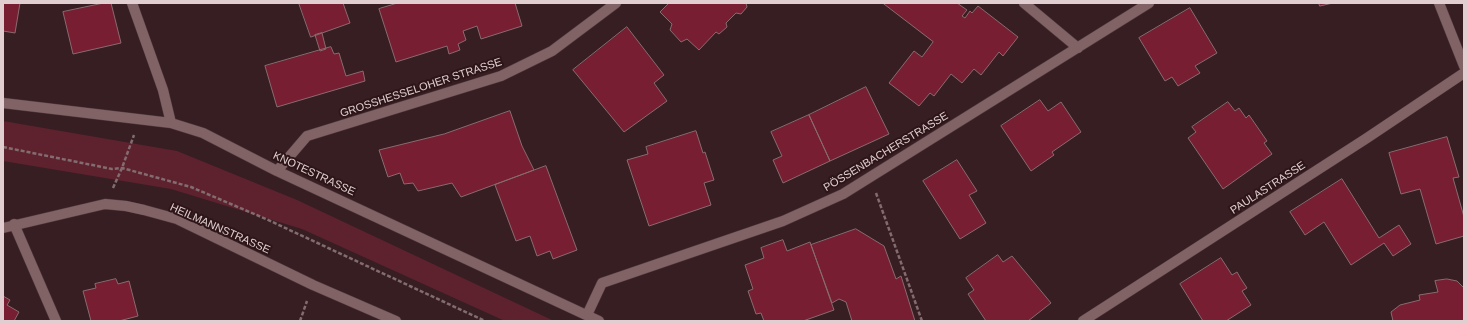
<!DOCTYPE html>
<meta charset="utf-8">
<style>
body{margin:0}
#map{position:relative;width:1467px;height:324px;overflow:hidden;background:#371e22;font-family:Arial,sans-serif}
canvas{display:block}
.frame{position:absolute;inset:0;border:4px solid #e0ced0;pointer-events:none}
</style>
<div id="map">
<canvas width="1467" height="324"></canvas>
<div class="frame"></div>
</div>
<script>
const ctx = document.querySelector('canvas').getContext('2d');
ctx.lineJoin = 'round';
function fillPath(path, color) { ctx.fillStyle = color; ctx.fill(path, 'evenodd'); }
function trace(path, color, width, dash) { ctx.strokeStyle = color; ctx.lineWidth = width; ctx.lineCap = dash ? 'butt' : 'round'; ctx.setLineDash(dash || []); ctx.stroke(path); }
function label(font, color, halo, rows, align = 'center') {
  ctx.font = font + ' Arial,sans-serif'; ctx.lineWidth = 4; ctx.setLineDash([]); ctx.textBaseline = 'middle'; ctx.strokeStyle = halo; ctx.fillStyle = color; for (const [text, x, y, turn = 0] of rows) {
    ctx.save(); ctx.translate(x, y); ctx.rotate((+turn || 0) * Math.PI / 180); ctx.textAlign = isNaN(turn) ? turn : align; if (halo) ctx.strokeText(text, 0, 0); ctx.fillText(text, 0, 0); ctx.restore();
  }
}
fillPath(new Path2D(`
 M3 121 177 151 297 200 554 321H505L302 229 171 189 3 161Z`), '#5e222e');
const building = new Path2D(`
 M3 3H20L15 33 3 31Z
 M104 3H111L121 43 73 54 63 12Z
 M299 3H343L350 23 311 37Z
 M398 3H515L522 26 481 39 477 26 463 31 466 40 458 44 460 50 449 54 447 46 396 62 379 9Z
 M668 3H746L747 7 741 14 736 13 726 23 727 27 719 34 716 32 699 50 687 39 681 42 670 30 672 24 660 12 668 4Z
 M883 3H957L967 10 962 16 965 18 970 11 972 13 978 6 1018 37 1003 56 999 52 981 75 974 69 962 83 951 74 934 96 930 93 919 106 889 83 914 51 922 57 933 42Z
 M1319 3H1333L1320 6Z
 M1190 8 1217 53 1195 66 1200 73 1178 86 1172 77 1165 81 1139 38Z
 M627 27 664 75 654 83 667 101 624 132 573 70Z
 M322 33 326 49 320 51 315 35Z
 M331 47 334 54 339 53 346 76 363 71 365 81 277 107 265 66Z
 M866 87 889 134 830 161 809 115Z
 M1040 100 1048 111 1061 102 1081 132 1052 152 1054 155 1031 171 1001 126Z
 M1228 102 1235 111 1239 108 1246 118 1249 115 1267 141 1264 143 1272 154 1223 189 1188 138 1196 132 1192 127Z
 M510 111 522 146 534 170 461 197 452 183 418 191 413 183 404 184 400 173 388 177 379 150 444 134Z
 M809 115 830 161 783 183 773 160 782 156 771 132Z
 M696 131 703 153 705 152 714 180 704 183 711 205 649 226 627 160 648 154 646 147Z
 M1447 137 1459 177 1453 178 1464 217V236L1436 244 1420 189 1401 194 1389 153Z
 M957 160 977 191 969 195 986 223 960 239 923 181Z
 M546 166 577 250 553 259 550 251 537 256 530 236 516 241 495 185Z
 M1342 179 1379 238 1399 225 1411 244 1393 256 1384 243 1351 265 1324 222 1305 235 1290 212Z
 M856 229 884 246 896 279 901 276 915 321H852L846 302 839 299 832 303 811 245Z
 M783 240 787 251 810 242 834 310 803 321H764L761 313 756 314 748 291 753 289 745 265 764 258 761 248Z
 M998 255 1003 262 1012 256 1051 303 1028 321H986L968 294 974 290 966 278Z
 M1221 258 1232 275 1237 272 1241 279 1247 288 1242 291 1251 305 1226 321H1203L1180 284Z
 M116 279 118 284 129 281 138 316 119 321H91L83 291 96 288 95 284Z
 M1447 279 1457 281 1464 288V321H1393L1391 312 1400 305 1420 300 1419 295 1438 292 1435 281Z
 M3 296 10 300 7 305 19 312 14 321H3Z`);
fillPath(building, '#771e33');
trace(building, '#896b6e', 1);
const minor = new Path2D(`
 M132 3 163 90 171 123
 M1024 3 1078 48
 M1439 3 1464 66
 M3 103 171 123 203 133 277 171 599 321
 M277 171 307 136 501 76 552 51 616 3
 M14 224 56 321
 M3 228 105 204 126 206 144 210 177 219 313 285 396 321
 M587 315 602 283 783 221 843 194 1149 3
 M1083 321 1367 138 1464 73`);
trace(minor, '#503b3e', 11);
trace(new Path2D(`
 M3 147 112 169 122 168 191 187 266 219 485 321
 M113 188 122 168 134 135
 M876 193 922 321
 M300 321 307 301`), '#826c6f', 2.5, [4, 2]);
trace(minor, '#816366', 10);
label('11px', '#e0ced0', '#2d1518', [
 ["GROSSHESSELOHER STRASSE",421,88,-18],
 ["PÖSSENBACHERSTRASSE",886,152,-31],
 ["KNOTESTRASSE",314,174,25],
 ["PAULASTRASSE",1268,188,-33],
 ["HEILMANNSTRASSE",220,229,24]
]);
</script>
